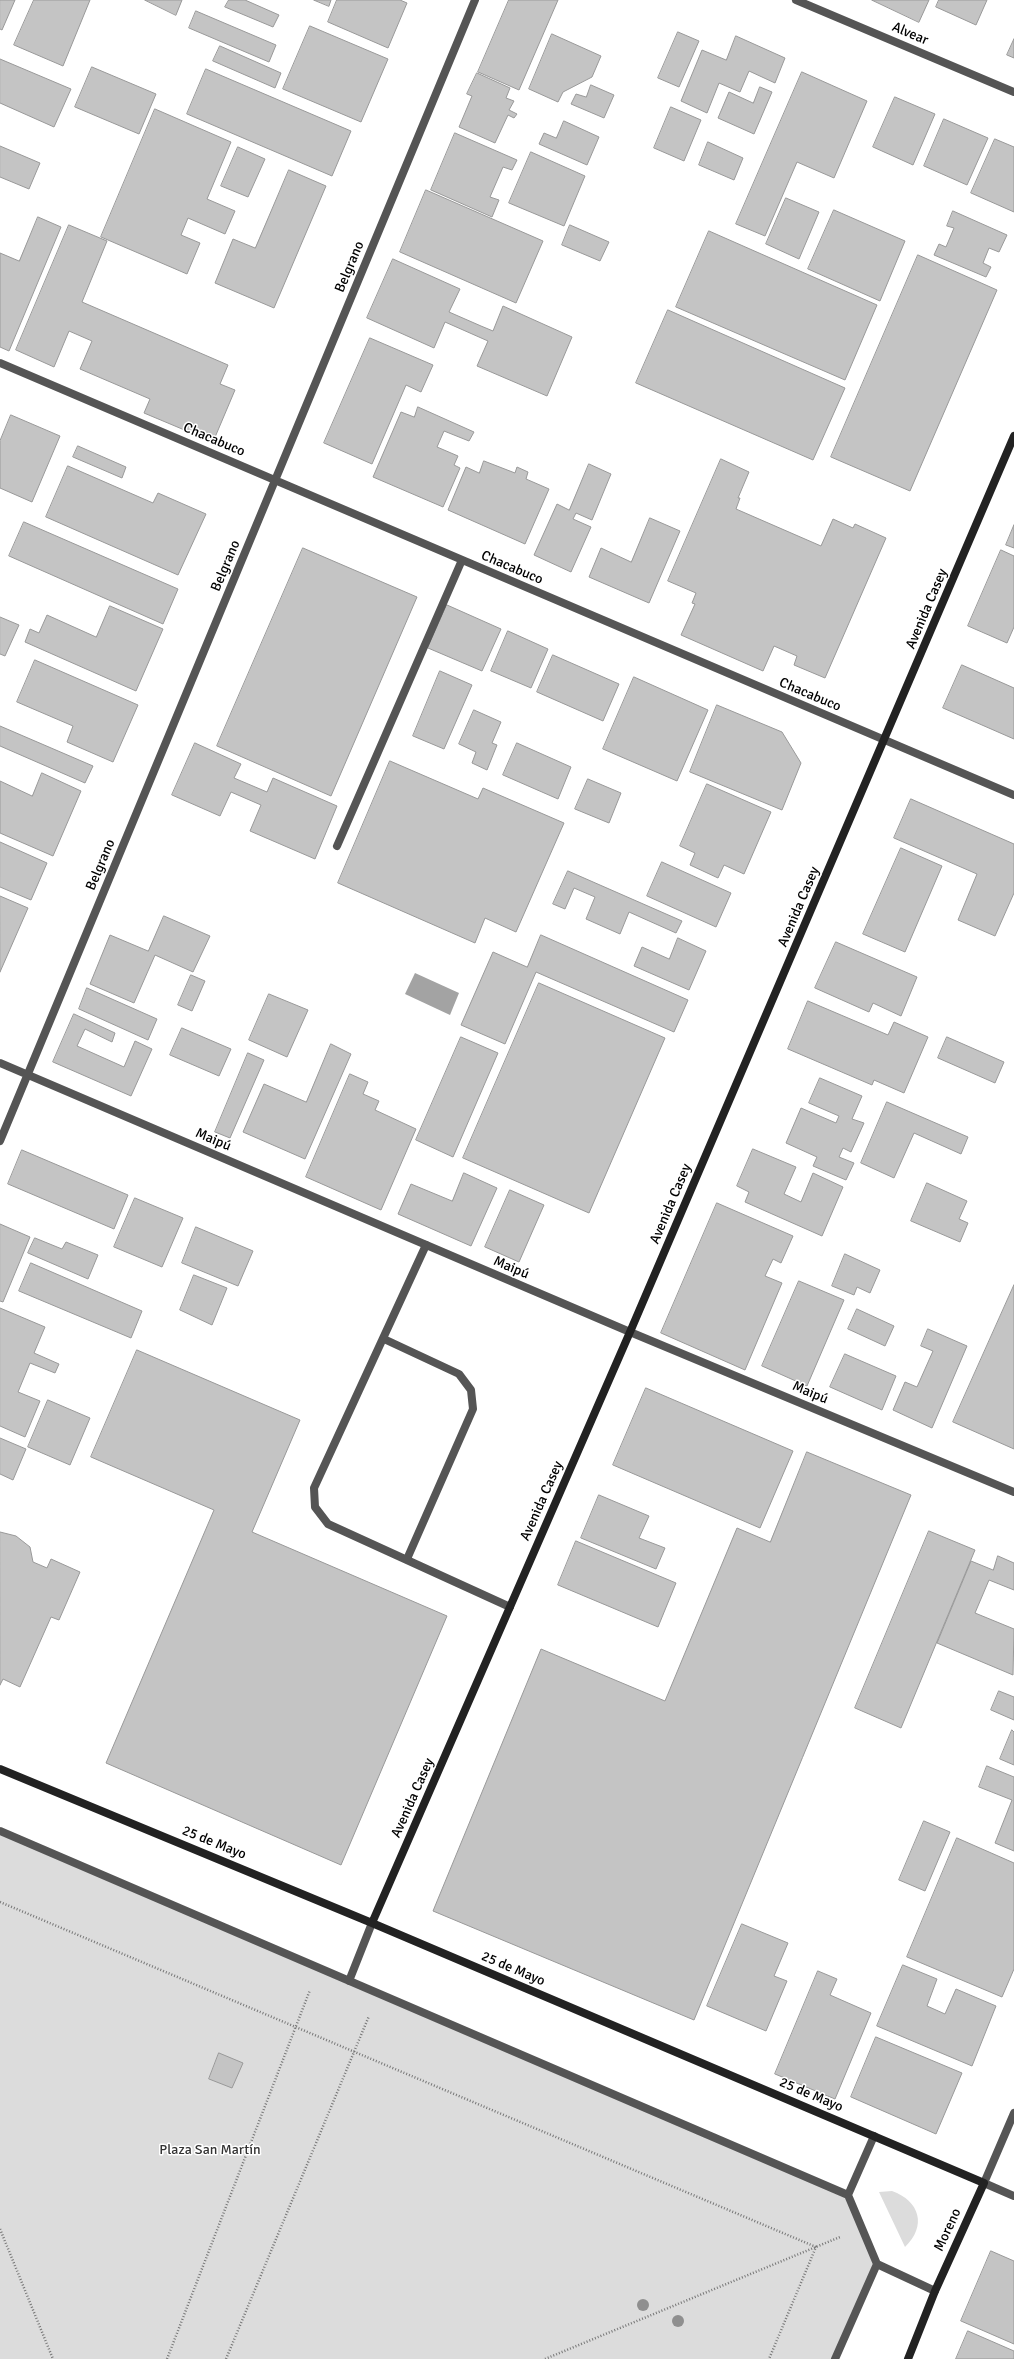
<!DOCTYPE html>
<meta charset="utf-8">
<style>
body{margin:0}
canvas{display:block;background:#fff}
</style>
<canvas width="1014" height="2359"></canvas>
<script>
const ctx = document.querySelector('canvas').getContext('2d');
ctx.lineJoin = 'round';
function fillPath(path, color) { ctx.fillStyle = color; ctx.fill(path, 'evenodd'); }
function trace(path, color, width, dash) { ctx.strokeStyle = color; ctx.lineWidth = width; ctx.lineCap = dash ? 'butt' : 'round'; ctx.setLineDash(dash || []); ctx.stroke(path); }
function label(font, color, halo, rows, align = 'center') {
  ctx.font = font + ' Signika,sans-serif'; ctx.lineWidth = 3; ctx.setLineDash([]); ctx.textBaseline = 'middle'; ctx.strokeStyle = halo; ctx.fillStyle = color; for (const [text, x, y, turn = 0] of rows) {
    ctx.save(); ctx.translate(x, y); ctx.rotate((+turn || 0) * Math.PI / 180); ctx.textAlign = isNaN(turn) ? turn : align; if (halo) ctx.strokeText(text, 0, 0); ctx.fillText(text, 0, 0); ctx.restore();
  }
}
fillPath(new Path2D(`
 M0 1831 848 2195 877 2264 835 2359H0Z
 M892 2191C920 2201 927 2226 905 2247L879 2192Z`), '#dcdcdc');
fillPath(new Path2D(`
 M415 973 459 993 450 1015 405 994Z`), '#a3a3a3');
const building = new Path2D(`
 M0 0H15L2 30 0 29Z
 M34 0H90L63 66 14 45Z
 M145 0H182L176 15Z
 M229 0H245L279 15 273 27 225 7Z
 M314 0H331L329 6Z
 M337 0H400L407 3 388 48 328 22Z
 M509 0H558L519 90 478 72Z
 M872 0H929L919 22Z
 M939 0H987L976 25 936 7Z
 M196 11 276 45 269 62 189 28Z
 M310 26 388 59 361 122 283 89Z
 M678 32 699 41 679 87 658 78Z
 M552 34 601 56 592 77 563 92 558 102 529 89Z
 M736 36 785 58 775 83 749 71 740 92 719 83 707 113 681 101 702 50 726 60Z
 M1014 39V58L1007 55Z
 M220 46 281 73 275 88 213 61Z
 M0 59 71 89 54 127 0 103Z
 M92 67 156 94 139 134 75 107Z
 M206 69 351 131 332 176 187 114Z
 M802 72 867 101 834 178 797 162 765 236 736 224Z
 M477 73 510 88 506 98 514 101 509 110 517 114 514 118 508 115 495 143 459 127 472 96 467 94Z
 M591 85 614 95 604 118 571 104 576 94 586 97Z
 M760 87 772 92 754 134 718 118 729 92 753 103Z
 M895 97 935 114 913 165 873 147Z
 M671 107 701 120 684 161 654 148Z
 M155 109 231 142 207 199 235 211 225 234 188 218 181 235 200 243 187 274 101 237Z
 M944 119 988 138 967 185 924 166Z
 M564 121 599 137 587 165 539 144 544 133 556 138Z
 M455 133 517 160 512 170 503 167 490 197 499 200 492 217 431 190Z
 M995 139 1014 147V212L971 193Z
 M708 142 743 158 734 180 699 165Z
 M0 146 40 163 29 189 0 177Z
 M238 147 265 159 248 197 221 186Z
 M531 152 585 176 564 226 509 203Z
 M289 170 326 186 274 308 215 283 233 239 255 248Z
 M426 190 543 241 516 303 400 252Z
 M786 198 819 212 799 259 766 244Z
 M834 210 905 241 880 301 808 269Z
 M953 211 1007 235 999 252 989 248 983 263 991 267 986 277 934 255 939 244 946 247 954 228 947 226Z
 M38 217 61 227 9 351 0 347V253L19 261Z
 M69 225 107 241 82 302 228 365 220 384 235 390 213 442 144 413 150 399 80 369 92 341 69 331 54 367 16 350Z
 M570 225 609 242 600 261 562 245Z
 M709 231 877 305 845 380 676 307Z
 M918 255 997 290 910 491 831 457Z
 M393 259 460 289 449 312 481 326 493 331 503 306 572 337 547 396 477 366 488 341 445 322 434 348 367 318Z
 M668 310 845 388 813 460 636 383Z
 M370 338 433 365 421 392 406 385 372 464 324 443Z
 M418 407 474 432 469 441 444 431 437 447 458 456 454 465 460 468 443 507 373 477 401 412 414 417Z
 M11 415 60 436 32 502 0 488V441Z
 M78 446 126 467 122 478 73 457Z
 M721 459 749 472 738 498H740L736 509 821 546 833 519 853 528 855 524 886 538 825 678 794 665 797 656 774 646 763 671 681 635 695 604 692 603 696 593 668 581Z
 M484 461 515 473 517 467 528 472 526 479 549 489 525 544 448 510 466 467 479 473Z
 M589 464 611 474 592 520 576 513 573 519 591 527 571 572 534 555 557 504 569 510Z
 M68 466 153 503 158 493 206 514 178 575 46 517Z
 M650 518 680 531 649 603 589 577 601 548 631 562Z
 M24 522 178 589 163 624 9 556Z
 M1014 525V548L1006 545Z
 M303 548 417 597 331 796 217 746Z
 M1001 550 1014 556V627L1007 643 968 626Z
 M447 605 501 629 482 671 428 648Z
 M110 606 163 629 136 691 25 642 30 629 39 633 47 615 96 637Z
 M0 617 19 625 5 656 0 654Z
 M508 631 548 649 531 688 491 671Z
 M553 655 619 684 603 721 537 692Z
 M35 660 138 705 113 762 67 742 73 726 17 702Z
 M962 665 1014 688V739L943 708Z
 M440 671 472 685 444 749 413 736Z
 M634 677 708 710 677 781 603 749Z
 M717 705 782 732 801 763 782 810 690 772Z
 M474 710 501 722 492 743 497 745 487 770 472 763 476 752 459 744Z
 M0 726 93 766 85 783 0 746Z
 M195 743 241 764 234 778 267 792 273 778 337 806 315 859 250 831 261 805 231 792 220 816 172 795Z
 M517 743 571 767 558 799 503 775Z
 M390 761 478 799 483 788 564 823 516 932 485 918 475 943 338 883Z
 M42 773 81 791 53 856 0 833V781L32 796Z
 M588 779 621 793 609 823 575 809Z
 M707 784 771 812 744 874 724 865 718 878 690 865 695 853 680 846Z
 M911 799 1014 844V893L995 936 958 920 977 874 894 838Z
 M0 842 47 863 31 900 0 887Z
 M901 848 942 866 905 952 863 934Z
 M662 862 731 893 716 927 647 896Z
 M568 871 682 921 676 933 629 912 620 934 586 919 595 897 574 888 565 909 553 904Z
 M0 896 28 908 0 972Z
 M164 916 210 936 193 972 155 955 134 1003 90 984 110 935 148 951Z
 M541 935 688 1000 674 1032 536 972 505 1044 461 1025 493 952 527 967Z
 M678 938 706 951 689 990 634 966 642 947 669 959Z
 M836 942 917 977 901 1016 873 1003 869 1012 815 988Z
 M191 975 205 981 192 1011 178 1005Z
 M539 983 665 1038 589 1213 463 1158Z
 M87 988 157 1019 148 1040 79 1009Z
 M269 994 308 1010 287 1057 249 1040Z
 M808 1001 888 1035 894 1022 928 1037 904 1093 874 1080 872 1085 788 1049Z
 M74 1014 115 1033 112 1042 85 1029 77 1046 124 1067 135 1041 152 1049 131 1096 53 1062Z
 M182 1028 231 1049 219 1076 170 1055Z
 M461 1037 498 1053 453 1157 416 1140Z
 M947 1037 1004 1062 995 1083 938 1058Z
 M331 1044 351 1054 305 1159 243 1132 264 1084 306 1102Z
 M248 1053 264 1060 230 1138 215 1132Z
 M350 1074 368 1082 363 1094 379 1101 375 1110 416 1129 381 1210 306 1177Z
 M820 1078 862 1096 852 1119 864 1123 851 1152 843 1148 839 1157 854 1163 846 1180 813 1166 817 1157 786 1143 801 1108 836 1123 839 1116 809 1103Z
 M887 1102 968 1137 961 1154 914 1133 894 1178 861 1163Z
 M753 1149 796 1167 784 1194 801 1202 813 1173 843 1187 822 1236 745 1202 749 1192 737 1186Z
 M22 1150 128 1195 114 1229 8 1184Z
 M464 1173 497 1188 471 1246 398 1214 411 1184 452 1201Z
 M927 1183 967 1201 959 1219 968 1223 960 1242 911 1221Z
 M510 1190 544 1205 519 1262 485 1247Z
 M135 1198 183 1218 162 1267 114 1247Z
 M717 1203 793 1236 781 1263 773 1259 765 1276 782 1283 745 1370 661 1333Z
 M0 1224 30 1237 3 1302 0 1301Z
 M196 1227 253 1251 238 1286 182 1263Z
 M35 1238 62 1249 66 1242 98 1255 88 1279 28 1253Z
 M845 1254 880 1270 870 1293 857 1287 854 1295 832 1286Z
 M31 1263 142 1311 131 1338 19 1291Z
 M194 1275 227 1288 212 1325 180 1310Z
 M799 1281 844 1300 807 1386 762 1366Z
 M1014 1285V1449L953 1422Z
 M0 1308 45 1327 34 1353 59 1364 55 1373 30 1363 18 1392 40 1401 25 1437 0 1426Z
 M857 1309 894 1326 885 1346 848 1329Z
 M928 1329 967 1346 932 1428 893 1410 905 1382 917 1387 933 1351 921 1346Z
 M137 1350 300 1420 252 1532 447 1616 341 1865 106 1763 214 1510 91 1457Z
 M845 1354 896 1376 882 1410 830 1387Z
 M646 1388 793 1451 760 1528 613 1465Z
 M48 1400 90 1418 70 1465 28 1447Z
 M0 1438 26 1449 13 1480 0 1474Z
 M807 1452 911 1495 694 2020 433 1911 541 1649 665 1701 737 1528 770 1542Z
 M599 1495 649 1516 639 1538 665 1548 656 1569 581 1538Z
 M929 1531 975 1550 901 1728 855 1708Z
 M0 1532 16 1536 30 1547 33 1562 47 1568 51 1559 80 1572 59 1620 51 1617 20 1687 3 1679 0 1685Z
 M576 1541 676 1583 658 1627 558 1585Z
 M998 1556 1014 1563V1590L989 1580 975 1613 1014 1629 1013 1675 937 1643 971 1561 993 1570Z
 M999 1691 1014 1697V1720L991 1710Z
 M1012 1730 1014 1732V1765L1000 1759Z
 M987 1766 1014 1777V1851L995 1843 1012 1800 979 1787Z
 M924 1821 950 1832 925 1891 899 1880Z
 M957 1838 1014 1863V1969L1002 1997 907 1957Z
 M742 1924 788 1943 774 1976 787 1981 766 2031 707 2006Z
 M903 1965 937 1979 927 2006 945 2014 956 1989 996 2006 972 2066 877 2026Z
 M818 1971 837 1979 830 1995 871 2013 835 2099 775 2074Z
 M876 2037 962 2073 936 2134 851 2097Z
 M219 2053 243 2063 232 2088 209 2079Z
 M991 2251 1014 2261V2344L961 2321Z
 M968 2331 1014 2351V2359H956Z`);
fillPath(building, '#c4c4c4');
trace(building, '#999', 1);
trace(new Path2D(`
 M0 1902 816 2247 769 2359
 M0 2229 53 2359
 M167 2359 310 1990
 M226 2359 369 2016
 M545 2359 840 2237`), '#777', 2.5, [1, 2]);
trace(new Path2D(`
 M426 1245 314 1488 315 1507 328 1524 510 1607
 M384 1339 459 1374 471 1390 473 1409 407 1559
 M0 1831 848 2195
 M349 1981 372 1923
 M877 2264 935 2291
 M835 2359 877 2264 848 2195 874 2136`), '#555', 8);
trace(new Path2D(`
 M796 0 1014 92
 M0 363 1014 795
 M337 846 462 560
 M0 1063 630 1332 1014 1492
 M0 1141 475 0
 M1014 2113 984 2183 1014 2196`), '#555', 8);
trace(new Path2D(`
 M0 1769 372 1923 984 2183 935 2291 908 2359
 M372 1923 630 1332 1014 436`), '#222', 8);
ctx.fillStyle = '#8f8f8f';
for (const [x, y] of [
 [643,2305],
 [678,2321]
]) { ctx.beginPath(); ctx.arc(x, y, 6, 0, 2 * Math.PI); ctx.fill(); }
label('14px', '#000', '#fff', [
 ["Alvear",910,34,23],
 ["Belgrano",350,267,-67],
 ["Chacabuco",214,440,23],
 ["Belgrano",226,566,-67],
 ["Chacabuco",512,568,23],
 ["Avenida Casey",927,609,-67],
 ["Chacabuco",810,695,23],
 ["Belgrano",101,865,-67],
 ["Avenida Casey",799,907,-67],
 ["Maipú",213,1140,23],
 ["Avenida Casey",671,1204,-67],
 ["Maipú",511,1268,23],
 ["Maipú",810,1393,23],
 ["Avenida Casey",542,1501,-66],
 ["Avenida Casey",413,1798,-66],
 ["25 de Mayo",214,1843,22],
 ["25 de Mayo",513,1969,23],
 ["25 de Mayo",811,2095,23],
 ["Moreno",948,2230,-65]
]);
label('14px', '#333', '#fff', [
 ["Plaza San Martín",210,2150]
]);
</script>
